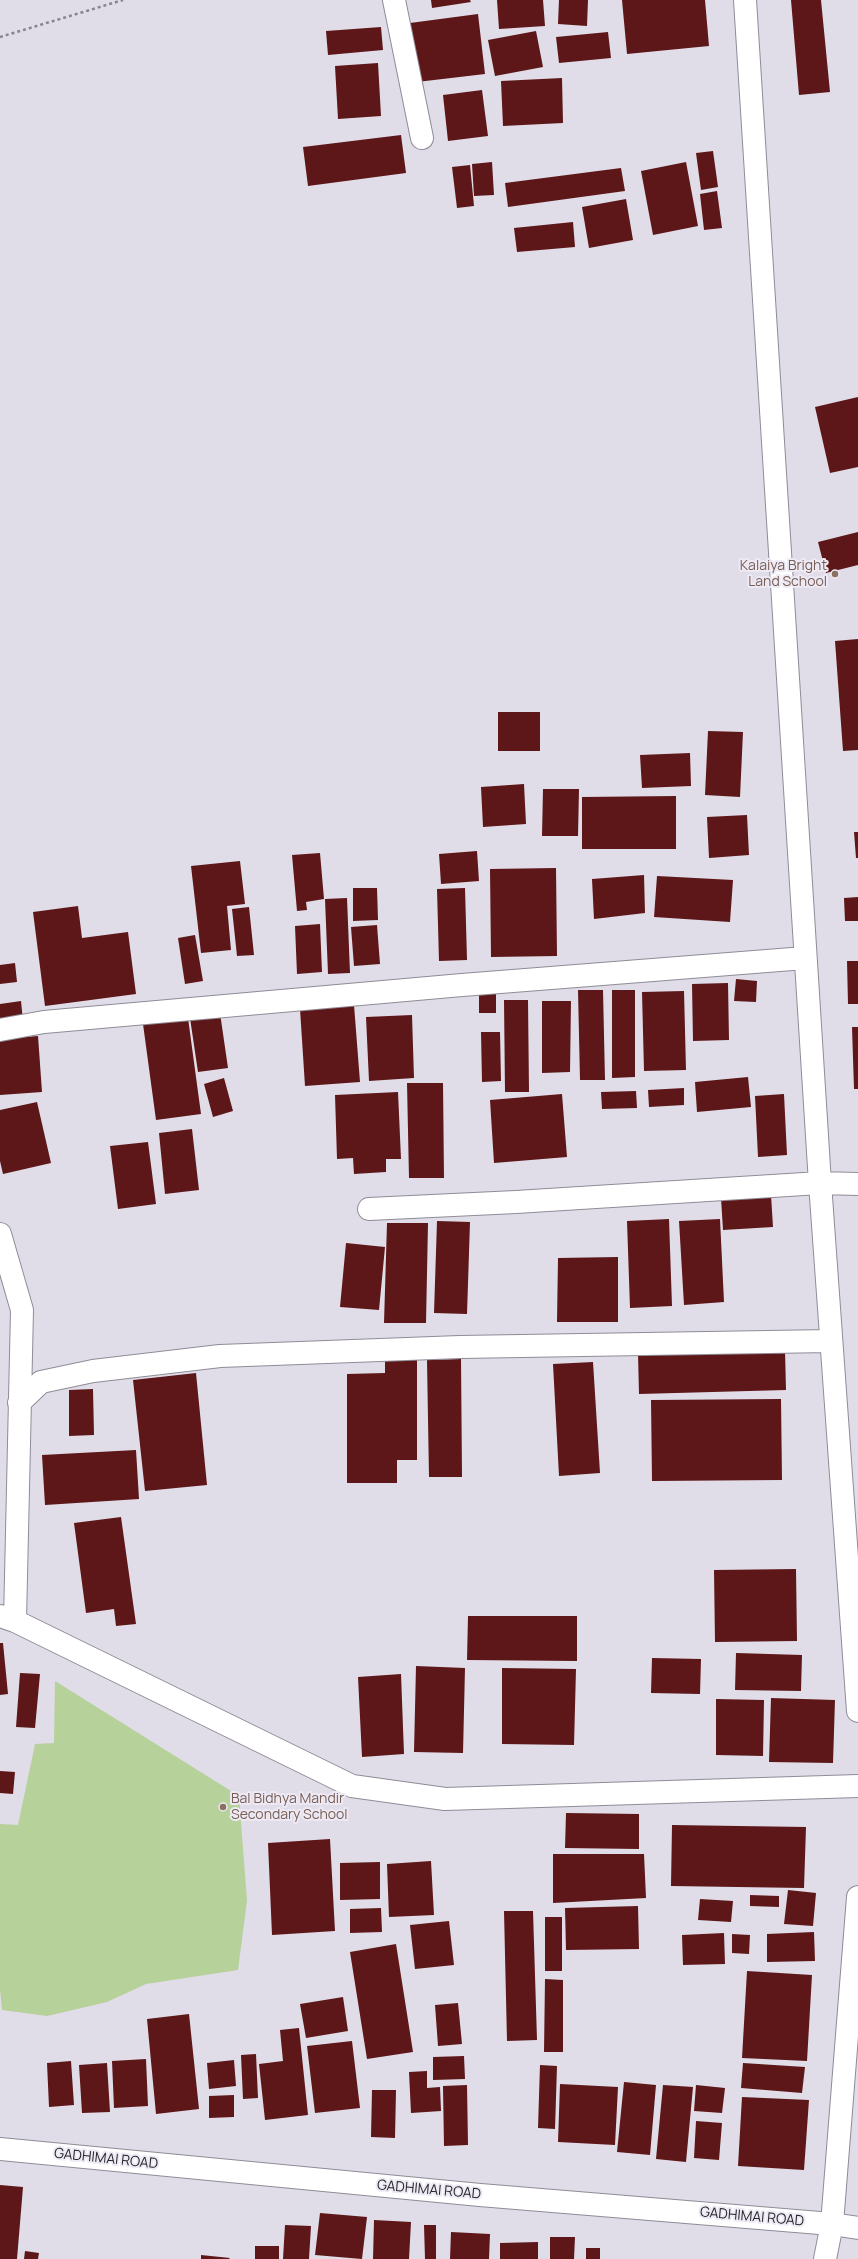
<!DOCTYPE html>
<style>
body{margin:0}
canvas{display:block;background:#e0dce8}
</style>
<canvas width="858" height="2259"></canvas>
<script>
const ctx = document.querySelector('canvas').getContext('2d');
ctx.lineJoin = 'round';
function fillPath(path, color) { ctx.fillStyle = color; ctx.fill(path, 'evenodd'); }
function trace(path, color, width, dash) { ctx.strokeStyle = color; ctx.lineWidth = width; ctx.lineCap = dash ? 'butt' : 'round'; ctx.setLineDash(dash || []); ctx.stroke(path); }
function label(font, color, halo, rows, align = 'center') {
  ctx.font = font + ' Manrope,sans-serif'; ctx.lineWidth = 4; ctx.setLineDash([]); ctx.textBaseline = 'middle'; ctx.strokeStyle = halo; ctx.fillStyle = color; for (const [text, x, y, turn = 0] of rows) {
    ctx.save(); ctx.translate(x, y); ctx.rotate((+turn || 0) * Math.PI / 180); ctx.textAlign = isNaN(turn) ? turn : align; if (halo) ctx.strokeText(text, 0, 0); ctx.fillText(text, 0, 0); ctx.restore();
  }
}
fillPath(new Path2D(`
 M55 1681 239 1796 247 1901 238 1970 146 1984 107 2002 47 2016 2 2010 0 1989V1824L18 1825 35 1744 54 1743Z`), '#b7d19a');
fillPath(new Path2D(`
 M431 0H470L471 2 432 8Z
 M497 0H543L545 26 499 29Z
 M559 0H588L587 26 558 24Z
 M622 0H705L709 46 627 54Z
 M791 0H821L830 92 799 95Z
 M478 14 485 74 417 82 410 23Z
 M381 27 383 50 328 55 326 31Z
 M536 31 543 67 495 76 488 40Z
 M608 32 611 58 559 63 556 37Z
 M378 63 381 116 338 119 335 66Z
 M562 78 563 123 503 126 501 81Z
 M482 90 488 136 448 141 443 95Z
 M401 135 406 173 308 186 303 147Z
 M713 151 718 187 701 190 696 153Z
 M492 162 494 195 474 196 472 164Z
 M686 162 698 226 653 235 641 171Z
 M470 165 474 206 457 208 452 167Z
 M621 168 625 191 508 207 505 183Z
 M717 191 722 228 704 230 700 194Z
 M626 199 633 240 589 248 582 207Z
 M573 222 575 247 517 252 514 228Z
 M858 397V467L830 473 815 407Z
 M858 532V565L826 573 818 542Z
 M858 639V750L843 751 835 641Z
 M498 712H540V751H498Z
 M708 731 743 732 740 797 705 795Z
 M690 753 691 786 642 788 640 755Z
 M524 784 526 824 483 827 481 787Z
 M543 789H579L578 836H542Z
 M676 796V849H582V797Z
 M747 815 749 855 709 858 707 817Z
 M854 832H858V858H856Z
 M477 851 479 881 441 884 439 854Z
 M320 853 324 899 306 902 307 910 297 911 292 855Z
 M240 861 245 904 227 906 231 950 201 953 191 866Z
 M556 868 557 956 491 957 490 869Z
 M644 875 645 913 594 919 592 879Z
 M657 876 733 880 730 922 654 917Z
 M353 888H377L378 920 353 921Z
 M465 888 467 960 439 961 437 889Z
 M858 897V921H845L844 898Z
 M347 898 350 973 328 974 325 899Z
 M78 906 82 938 128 932 136 994 45 1006 33 912Z
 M249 907 254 955 237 956 232 909Z
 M320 924 322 972 297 974 295 926Z
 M377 925 380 964 354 966 351 927Z
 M195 935 203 981 185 984 178 938Z
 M847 961H858V1004H848Z
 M15 963 17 982 0 984V965Z
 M736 979 757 981 756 1002 734 1001Z
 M728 983 729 1040 693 1041 692 984Z
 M578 990H603L605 1080H580Z
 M612 990H635V1077L612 1078Z
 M684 991 686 1070 644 1071 642 992Z
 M479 993H496V1013H479Z
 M504 1000H528L529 1092H505Z
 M21 1001 23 1021 0 1024V1004Z
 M542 1001H571L570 1072 542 1073Z
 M354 1005 360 1082 305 1086 300 1009Z
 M220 1013 228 1068 198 1072 190 1018Z
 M412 1015 414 1078 369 1081 366 1017Z
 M188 1018 201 1114 156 1120 143 1024Z
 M852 1027H858V1089H854Z
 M481 1032H500L501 1081 482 1082Z
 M38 1036 42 1092 0 1095V1039Z
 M748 1077 751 1107 697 1112 695 1082Z
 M224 1078 233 1111 213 1117 204 1084Z
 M407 1083H443L444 1178H409Z
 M684 1088V1105L649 1107 648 1090Z
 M636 1091 637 1108 602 1109 601 1092Z
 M398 1092 401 1159H386V1172L354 1174 353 1158 337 1159 335 1095Z
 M562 1094 567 1157 494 1163 490 1100Z
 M784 1094 787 1155 758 1157 755 1096Z
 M37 1102 51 1163 3 1174 0 1161V1110Z
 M192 1129 199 1190 165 1194 159 1133Z
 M148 1142 156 1204 118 1209 110 1146Z
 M771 1195 773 1227 723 1230 721 1198Z
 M669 1219 672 1306 630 1308 627 1221Z
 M720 1219 724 1302 684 1305 679 1221Z
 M437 1221 470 1222 467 1314 434 1313Z
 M387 1223H428L426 1323H384Z
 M346 1243 385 1247 379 1310 340 1307Z
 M618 1257V1322H557L558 1258Z
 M785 1350 786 1390 639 1394 638 1354Z
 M385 1357H417V1460H397V1483H347V1374L385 1373Z
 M461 1359 462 1477H429L427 1360Z
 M593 1362 600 1473 559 1476 553 1364Z
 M196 1373 207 1485 145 1491 133 1380Z
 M93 1389 94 1435 69 1436V1390Z
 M781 1399 782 1480 652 1481 651 1400Z
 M136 1450 139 1499 45 1505 42 1455Z
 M121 1517 136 1624 116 1626 114 1609 86 1613 74 1523Z
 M796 1569 797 1641 715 1642 714 1570Z
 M468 1616H577V1661L467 1660Z
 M0 1643H3L8 1694 0 1695Z
 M736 1653 802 1655 801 1691 735 1690Z
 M652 1658 701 1659 700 1694 651 1693Z
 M416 1666 465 1668 463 1753 414 1752Z
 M502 1668 576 1669 574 1745 502 1744Z
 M20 1673 40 1674 35 1728 16 1727Z
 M401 1674 404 1754 362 1757 358 1677Z
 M771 1698 835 1700 833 1763 769 1762Z
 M716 1699 764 1700 763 1756 716 1755Z
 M0 1771 15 1772 13 1794 0 1793Z
 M566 1813 639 1814V1849L565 1848Z
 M672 1825 806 1827 804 1888 671 1886Z
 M330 1839 335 1931 272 1935 268 1843Z
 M553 1854H644L646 1898 553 1903Z
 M431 1861 434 1915 389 1917 387 1864Z
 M380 1862V1899L340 1900V1863Z
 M788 1890 816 1893 813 1926 784 1924Z
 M750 1895 779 1896V1907L750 1906Z
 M700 1899 733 1901 731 1922 698 1920Z
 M638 1906 639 1949 566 1950 565 1908Z
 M381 1908 382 1932 350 1933V1909Z
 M504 1911H533L537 2040 507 2041Z
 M545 1917H562V1971H545Z
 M449 1921 454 1965 415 1969 410 1925Z
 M814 1932 815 1961 767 1962V1934Z
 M724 1933 725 1964 683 1965 682 1935Z
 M732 1934 750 1935 749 1954 732 1953Z
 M396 1944 413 2052 367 2059 350 1952Z
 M747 1971 812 1975 807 2061 742 2058Z
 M545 1979 563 1980V2052H544Z
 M343 1997 348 2031 306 2038 300 2004Z
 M458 2003 462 2044 438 2046 435 2005Z
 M189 2014 199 2109 156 2114 147 2019Z
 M299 2028 308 2115 265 2120 259 2064 283 2061 280 2030Z
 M352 2041 360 2108 315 2113 307 2046Z
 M256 2054 258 2098 243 2099 241 2055Z
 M464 2056 465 2079 433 2080V2057Z
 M146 2059 148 2106 114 2108 112 2061Z
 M234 2060 236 2086 209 2089 207 2063Z
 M71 2061 74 2105 49 2107 47 2063Z
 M107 2063 110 2112 82 2113 79 2065Z
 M743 2063 805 2067 802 2093 741 2088Z
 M540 2065 557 2066 555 2129 538 2128Z
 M427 2071V2088L440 2087 441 2111 411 2113 409 2072Z
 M624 2082 656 2085 650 2155 617 2152Z
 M560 2084 618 2087 615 2145 558 2142Z
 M467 2085 468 2145 444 2146 443 2086Z
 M663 2085 693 2087 686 2162 656 2159Z
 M696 2085 725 2088 722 2113 694 2111Z
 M372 2090H396L395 2138 371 2137Z
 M234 2095V2117L209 2118V2096Z
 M742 2097 809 2100 804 2170 738 2166Z
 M696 2121 722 2123 719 2160 694 2158Z
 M0 2185 23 2187 17 2259H0Z
 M320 2213 367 2217 362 2259 315 2255Z
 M374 2220 411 2222 409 2259H373Z
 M285 2225 311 2226 309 2259H283Z
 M424 2225H436V2259H425Z
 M451 2232 490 2234 489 2259H450Z
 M550 2237H575L574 2259H550Z
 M538 2242V2259H500V2243Z
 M255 2246H279V2259H255Z
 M586 2248H600V2259H586Z
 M25 2251 39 2253 38 2259H24Z
 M201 2255 230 2258 229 2259H201Z`), '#5d1718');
const minor = new Path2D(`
 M394 0 422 138
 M745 0 820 1183 858 1711
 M0 1030 44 1022 462 985 805 958
 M369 1209 516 1202 820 1183 858 1184
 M0 1234 22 1310 15 1621
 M19 1403 41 1382 93 1371 220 1356 460 1347 830 1341
 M0 1616 15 1621 352 1786 445 1799 858 1786
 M0 2149 480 2195 832 2224 858 2228
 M825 2259 832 2224 858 1897`);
trace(minor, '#8f8c97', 24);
trace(new Path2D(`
 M0 37 123 0`), '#88858d', 2.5, [3, 3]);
trace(minor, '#fff', 22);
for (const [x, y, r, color] of [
 [835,574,4,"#8d6e63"],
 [223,1807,4,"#8d6e63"]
]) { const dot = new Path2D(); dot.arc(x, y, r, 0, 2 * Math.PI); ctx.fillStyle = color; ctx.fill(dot); trace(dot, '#edeaf5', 1.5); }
label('14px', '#785e54', '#edeaf5', [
 ["Kalaiya Bright",827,566],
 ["Land School",827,582],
 ["Bal Bidhya Mandir",231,1799,"left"],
 ["Secondary School",231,1815,"left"]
], 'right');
label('14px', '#27262a', '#edeaf5', [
 ["GADHIMAI ROAD",106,2159,6],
 ["GADHIMAI ROAD",429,2190,5],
 ["GADHIMAI ROAD",752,2217,5]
]);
</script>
